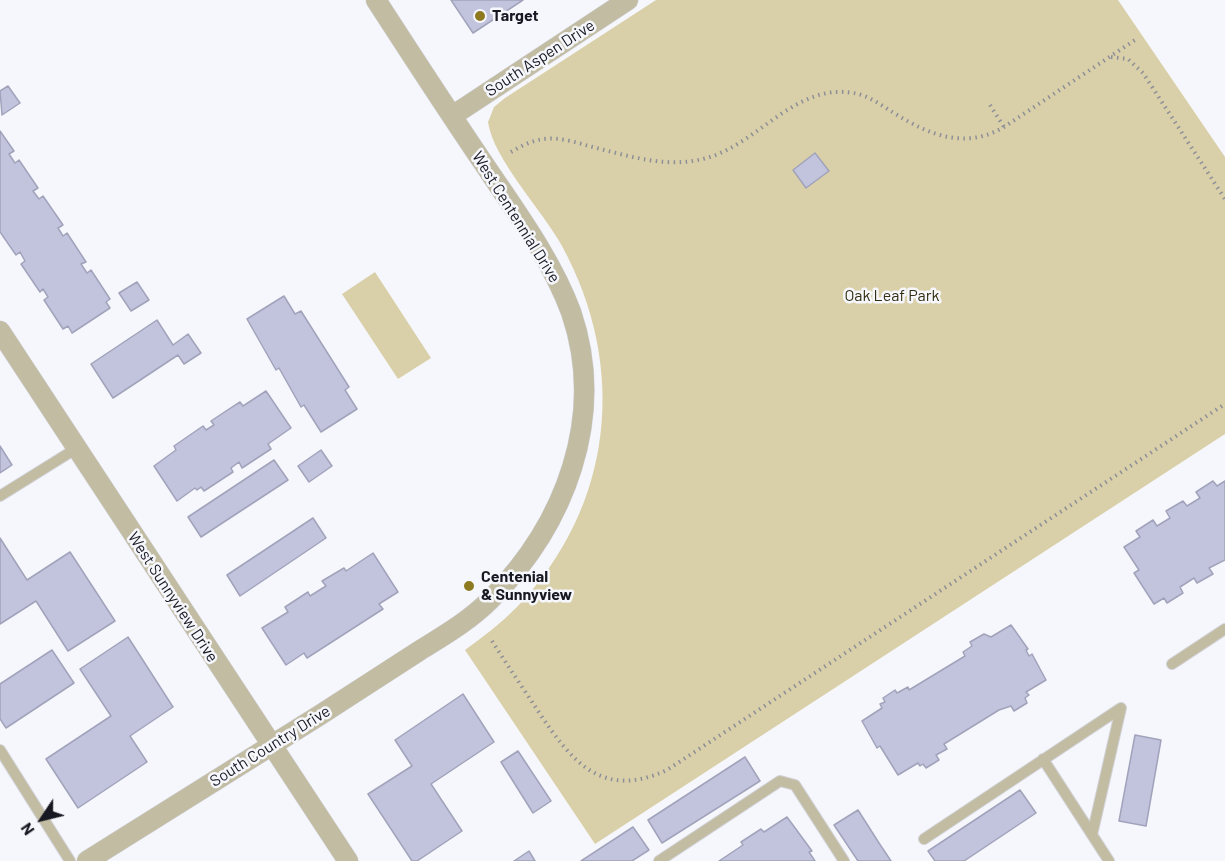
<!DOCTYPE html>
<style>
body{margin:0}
#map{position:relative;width:1225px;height:861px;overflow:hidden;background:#f6f7fc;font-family:Barlow,sans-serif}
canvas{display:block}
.north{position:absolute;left:12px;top:789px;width:60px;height:60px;-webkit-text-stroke:4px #f6f7fc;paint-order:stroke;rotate:235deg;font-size:16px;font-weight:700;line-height:24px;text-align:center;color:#171821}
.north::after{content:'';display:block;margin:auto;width:21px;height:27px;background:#171821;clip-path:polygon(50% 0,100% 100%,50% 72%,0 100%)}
</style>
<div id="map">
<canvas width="1225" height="861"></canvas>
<div class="north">N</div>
</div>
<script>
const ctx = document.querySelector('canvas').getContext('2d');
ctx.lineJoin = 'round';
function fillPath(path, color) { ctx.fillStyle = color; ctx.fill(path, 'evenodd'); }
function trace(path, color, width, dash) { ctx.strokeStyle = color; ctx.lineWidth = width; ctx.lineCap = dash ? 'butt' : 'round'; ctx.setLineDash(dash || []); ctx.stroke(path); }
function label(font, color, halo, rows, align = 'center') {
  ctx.font = font + ' Barlow,sans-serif'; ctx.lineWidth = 5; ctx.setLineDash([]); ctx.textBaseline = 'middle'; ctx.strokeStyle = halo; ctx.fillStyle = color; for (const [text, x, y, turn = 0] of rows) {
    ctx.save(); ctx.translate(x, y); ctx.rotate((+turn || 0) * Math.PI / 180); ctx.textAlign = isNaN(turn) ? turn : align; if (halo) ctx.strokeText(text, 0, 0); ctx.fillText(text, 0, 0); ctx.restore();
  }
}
fillPath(new Path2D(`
 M656 0H1118L1225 157V434L595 844 465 650C483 637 501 623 517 607 614 506 628 367 562 246 543 211 493 159 488 122L494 107 505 98Z
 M375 272 431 358 398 379 342 294Z`), '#d9d0aa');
const building = new Path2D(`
 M451 0H523L473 33Z
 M8 86 20 103 2 115 0 91Z
 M0 131 14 151 9 154 15 163 19 160 38 188 33 191 39 199 43 196 63 225 58 228 63 236 67 233 86 262 81 264 87 273 91 270 110 299 106 302 110 308 72 333 68 326 63 329 44 300 48 297 43 289 40 292 21 264 25 261 20 252 16 255 0 232Z
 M815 153 829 171 806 188 793 170Z
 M137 282 149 300 131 311 119 293Z
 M284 296 295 314 301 311 349 387 345 390 357 409 321 432 304 405 301 407 279 368 276 370 247 319Z
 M157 320 173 345 188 334 201 353 184 364 178 355 113 398 91 364Z
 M266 391 291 428 268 444 271 449 242 468 239 462 231 468 233 472 204 491 201 487 197 490 195 488 177 501 154 466 176 450 174 446 203 426 206 430 214 425 211 421 226 411 240 402 243 406Z
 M0 446 12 465 0 473Z
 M321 450 332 466 309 482 298 466Z
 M274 460 288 480 201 537 188 517Z
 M1213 481 1217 486 1225 481V560L1209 568 1213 574 1197 583 1194 578 1180 587 1183 593 1167 603 1164 598 1154 604 1134 573 1139 570 1124 547 1140 537 1136 531 1153 520 1157 526 1170 518 1166 511 1183 501 1187 506 1200 498 1196 492Z
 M313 518 326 538 240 596 227 575Z
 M0 538 27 580 70 552 115 621 68 651 36 601 0 624Z
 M373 553 398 592 379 604 383 609 307 658 304 653 286 665 262 628 288 612 285 607 308 592 310 596 326 586 322 581 344 568 346 571Z
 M1011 625 1028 649 1026 650 1029 656 1032 654 1046 680 1026 692 1029 695 1025 698 1027 703 1014 711 1011 706 999 710 944 744 947 749 936 755 939 760 926 768 923 764 920 766 918 763 898 775 880 746 877 748 862 721 882 708 880 704 885 702 883 698 895 690 897 693 908 687 909 690 965 656 963 652 972 646 970 642 984 634 991 637Z
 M128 637 173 707 130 736 147 762 78 808 46 759 111 716 80 669Z
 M52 650 74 683 6 728 0 719V684Z
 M463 694 494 742 431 784 462 831 417 861H412L368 794 412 766 395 740Z
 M1135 735 1161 740 1146 826 1119 821Z
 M518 751 551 801 533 813 501 762Z
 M745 757 760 781 662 843 648 820Z
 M1020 790 1036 813 964 861H935L928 851Z
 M858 810 879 843 891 861H858L834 825Z
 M787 817 812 851 809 852 815 861H719L743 845 741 842 761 829 764 832Z
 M633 827 649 850 632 861H581Z
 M529 851 535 861H514Z`);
fillPath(building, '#c2c4de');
trace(building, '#a1a3bb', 1.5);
const lane = new Path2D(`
 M0 496 77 448
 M1172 664 1225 629
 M0 750 70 861
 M1043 759 1109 861
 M924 839 1121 708 1092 835
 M659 861 780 781 795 785 844 861`);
const street = new Path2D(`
 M452 116 628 0
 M0 331 348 861
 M87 861C165 812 243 764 320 715 353 694 386 672 419 651 443 636 469 621 490 600 565 525 607 417 571 312 551 258 514 209 482 161 446 108 411 54 376 0`);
trace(lane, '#d2d3d9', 12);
trace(street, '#d2d3d9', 21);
trace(new Path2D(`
 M1111 57 1128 59 1143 73 1225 199
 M990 105 1004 127
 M511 152C521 146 533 140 544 139 559 137 575 142 589 146 629 156 669 170 710 157 760 141 797 83 853 93 868 95 881 105 894 113 929 135 965 150 1004 127L1138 38
 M492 641C507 665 523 688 538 711 572 762 602 800 667 770L1225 404`), '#8e8f96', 4, [1.5, 4.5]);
trace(lane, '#c2bca3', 10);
trace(street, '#c2bca3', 20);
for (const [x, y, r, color] of [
 [480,16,6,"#8d7a20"],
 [469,586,6,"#8d7a20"]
]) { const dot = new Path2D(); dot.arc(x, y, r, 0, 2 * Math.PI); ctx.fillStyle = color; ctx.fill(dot); trace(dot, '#f6f7fc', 2); }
label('bold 16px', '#171821', '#f6f7fc', [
 ["Target",492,16],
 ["Centenial",481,577],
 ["& Sunnyview",481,595]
], 'left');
label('16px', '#171821', '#f6f7fc', [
 ["South Aspen Drive",540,58,-33],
 ["West Centennial Drive",516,217,58],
 ["West Sunnyview Drive",173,597,57],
 ["South Country Drive",270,746,-32]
]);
label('16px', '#332d12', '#f6f7fc', [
 ["Oak Leaf Park",892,296]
]);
</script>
